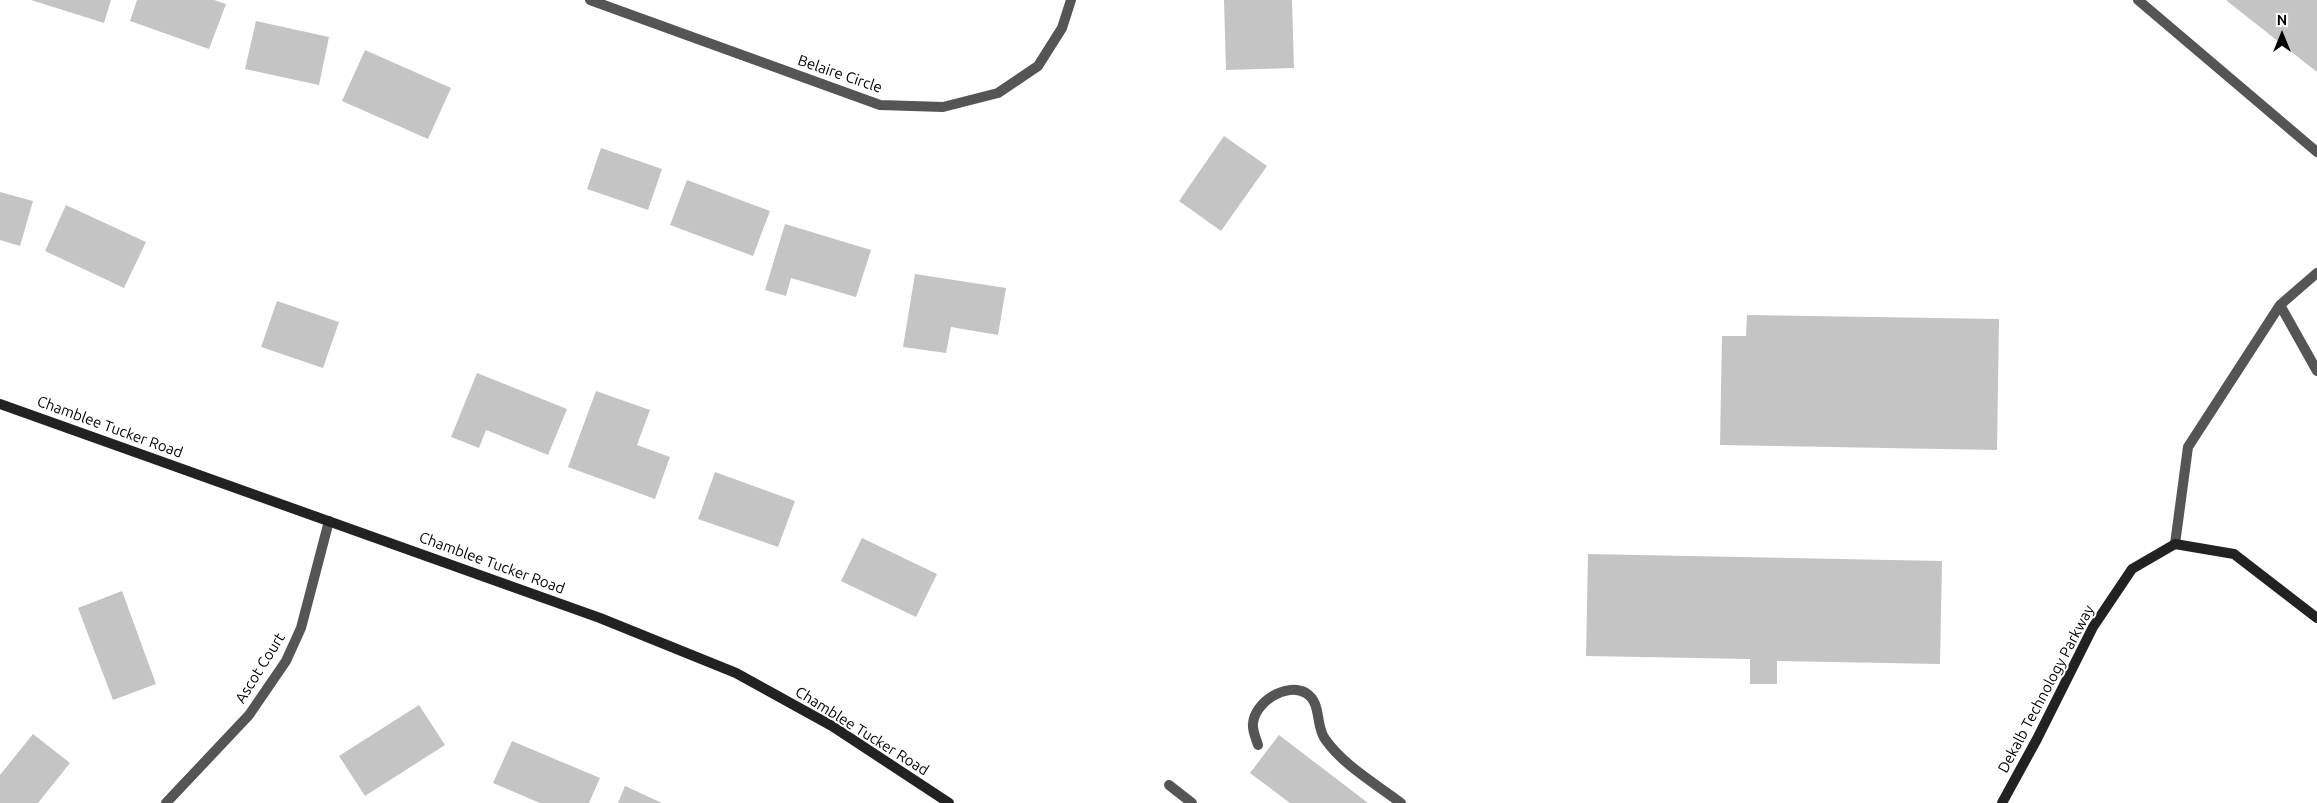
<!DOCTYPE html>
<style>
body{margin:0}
#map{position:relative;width:2317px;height:803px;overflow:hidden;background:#fff;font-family:Ubuntu,sans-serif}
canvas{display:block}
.north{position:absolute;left:2257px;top:10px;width:50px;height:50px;-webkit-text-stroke:4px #fff;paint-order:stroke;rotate:0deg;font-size:14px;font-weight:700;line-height:20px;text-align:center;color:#000}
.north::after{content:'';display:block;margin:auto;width:18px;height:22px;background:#000;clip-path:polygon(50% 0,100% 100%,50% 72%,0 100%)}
</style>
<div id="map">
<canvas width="2317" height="803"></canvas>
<div class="north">N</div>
</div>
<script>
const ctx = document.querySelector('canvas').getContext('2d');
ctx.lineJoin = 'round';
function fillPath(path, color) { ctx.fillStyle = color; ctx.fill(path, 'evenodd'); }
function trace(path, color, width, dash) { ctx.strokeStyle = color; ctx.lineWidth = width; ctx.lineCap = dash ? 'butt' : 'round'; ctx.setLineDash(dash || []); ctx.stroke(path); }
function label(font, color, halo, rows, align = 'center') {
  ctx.font = font + ' Ubuntu,sans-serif'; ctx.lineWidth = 4; ctx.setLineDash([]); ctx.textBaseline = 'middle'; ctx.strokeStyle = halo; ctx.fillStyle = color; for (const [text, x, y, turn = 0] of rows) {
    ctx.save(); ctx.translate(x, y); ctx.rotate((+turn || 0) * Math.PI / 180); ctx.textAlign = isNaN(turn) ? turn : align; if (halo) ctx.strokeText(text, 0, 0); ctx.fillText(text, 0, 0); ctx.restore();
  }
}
fillPath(new Path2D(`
 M31 0H111L104 23Z
 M137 0H214L226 4 209 49 130 21Z
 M1224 0H1292L1294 68 1226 70Z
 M2227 0H2317V72L2227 1Z
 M256 21 329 37 319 85 245 69Z
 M365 50 451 88 428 139 342 101Z
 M1224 136 1267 166 1221 231 1179 201Z
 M601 148 662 169 648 210 587 189Z
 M687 180 770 211 753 256 670 225Z
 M0 192 33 201 20 246 0 240Z
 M66 205 146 242 124 288 45 251Z
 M785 224 871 250 856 297 791 278 786 296 765 290Z
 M915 274 1006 288 998 335 951 327 946 353 903 347Z
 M277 301 339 322 323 368 261 347Z
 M1747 315 1999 319 1997 450 1720 445 1722 336H1746Z
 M477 373 567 409 548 455 486 430 479 448 451 437Z
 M596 391 650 410 637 445 670 457 655 499 568 467Z
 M715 472 795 501 778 547 698 519Z
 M862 538 937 574 916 617 841 581Z
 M1588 554 1942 561 1940 664 1777 661V684H1750V659L1586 656Z
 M122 591 156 684 113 700 78 608Z
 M419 705 445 745 365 796 339 756Z
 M33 734 70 763 38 803H0V775Z
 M1279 735 1368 803H1290L1250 773Z
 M512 741 600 778 589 803H540L493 783Z
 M625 786 662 803H618Z`), '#c4c4c4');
trace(new Path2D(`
 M2138 0 2317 152
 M2280 305 2317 371
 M2175 544 2188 447 2280 305 2317 273
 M1258 745C1256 738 1252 731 1253 723 1255 702 1286 682 1306 693 1322 703 1315 725 1325 739 1343 765 1376 784 1401 803
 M1169 785 1192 803`), '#555', 10);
trace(new Path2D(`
 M590 0 880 105 943 107 998 93 1038 66 1062 28 1071 0
 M166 803 249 715 286 661 301 628 329 521`), '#555', 10);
trace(new Path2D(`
 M0 404 600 618 736 673 832 726 949 803
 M2002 803 2037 739 2093 627 2132 569 2175 544 2234 554 2317 618`), '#222', 10);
label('15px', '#000', '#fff', [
 ["Belaire Circle",840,74,19],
 ["Chamblee Tucker Road",110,427,20],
 ["Chamblee Tucker Road",492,563,20],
 ["Ascot Court",260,668,-58],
 ["Dekalb Technology Parkway",2046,689,-62],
 ["Chamblee Tucker Road",862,731,32]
]);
</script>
